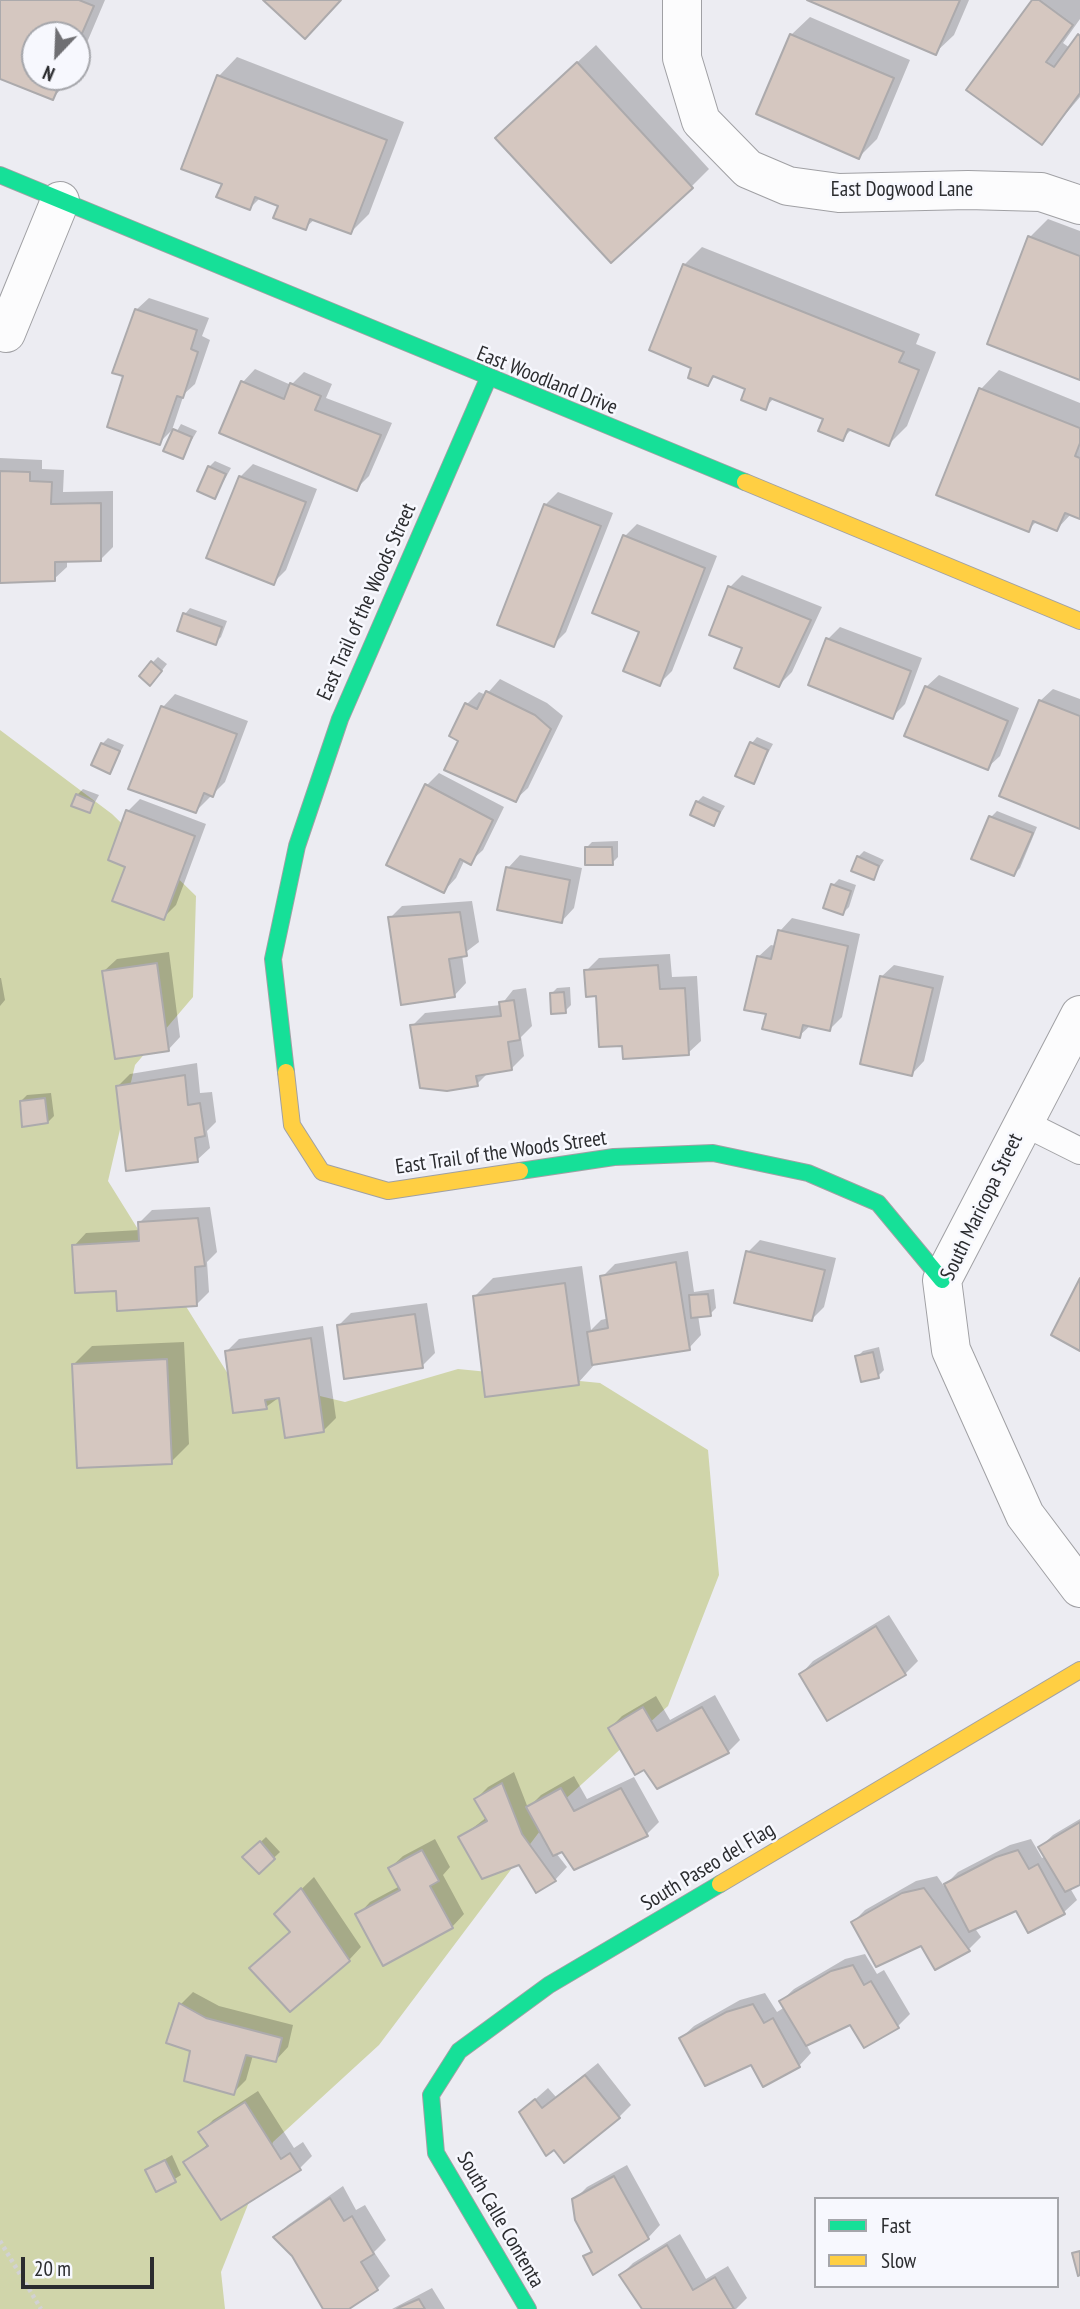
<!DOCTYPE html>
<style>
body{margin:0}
#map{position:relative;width:1080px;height:2309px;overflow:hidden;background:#ececf2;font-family:"PT Sans Narrow",sans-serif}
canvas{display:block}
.legend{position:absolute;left:814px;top:2197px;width:245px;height:91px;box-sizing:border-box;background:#f7f8fe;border:2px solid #a5a6ab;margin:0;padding:9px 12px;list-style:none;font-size:21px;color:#2b2c2f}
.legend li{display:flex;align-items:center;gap:14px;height:35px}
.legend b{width:35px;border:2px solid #a5a6ab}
.north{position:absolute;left:21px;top:21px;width:70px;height:70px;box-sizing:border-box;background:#f7f8fe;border:2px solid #a5a6ab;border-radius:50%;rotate:203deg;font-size:19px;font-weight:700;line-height:28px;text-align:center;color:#2b2c2f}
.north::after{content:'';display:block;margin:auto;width:24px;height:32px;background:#6f6f73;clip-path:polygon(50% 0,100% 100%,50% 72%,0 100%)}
.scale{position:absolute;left:21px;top:2257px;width:133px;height:32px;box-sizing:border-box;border:4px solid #2b2c2f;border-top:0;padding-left:9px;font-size:21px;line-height:24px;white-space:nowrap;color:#2b2c2f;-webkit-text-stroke:5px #f7f8fe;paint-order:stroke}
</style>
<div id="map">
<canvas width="1080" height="2309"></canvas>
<ul class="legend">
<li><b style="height:9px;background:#16e098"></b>Fast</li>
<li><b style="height:9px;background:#ffcf43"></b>Slow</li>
</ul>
<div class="north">N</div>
<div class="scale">20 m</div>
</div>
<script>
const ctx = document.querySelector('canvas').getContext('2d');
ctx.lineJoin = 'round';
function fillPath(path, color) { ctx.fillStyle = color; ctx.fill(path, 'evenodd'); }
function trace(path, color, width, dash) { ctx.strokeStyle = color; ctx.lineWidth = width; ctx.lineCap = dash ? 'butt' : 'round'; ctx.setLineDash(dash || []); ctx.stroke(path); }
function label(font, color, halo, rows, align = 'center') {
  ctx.font = font + ' "PT Sans Narrow",sans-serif'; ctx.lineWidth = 5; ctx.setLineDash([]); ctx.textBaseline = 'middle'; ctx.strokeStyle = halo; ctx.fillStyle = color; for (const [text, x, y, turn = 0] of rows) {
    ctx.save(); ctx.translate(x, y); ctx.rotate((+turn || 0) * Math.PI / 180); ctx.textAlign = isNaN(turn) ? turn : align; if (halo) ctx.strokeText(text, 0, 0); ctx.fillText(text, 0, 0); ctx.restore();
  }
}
fillPath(new Path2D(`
 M0 730 112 814 196 896 193 997 135 1065 108 1181 228 1374 345 1402 458 1369 600 1383 708 1450 719 1575 668 1706 561 1803 379 2045 273 2142 221 2272 225 2309H0Z`), '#d0d5aa');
fillPath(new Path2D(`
 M0 0H105L77 66V35H35V77H72L53 98 0 77Z
 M812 0H969L954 35 935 53Z
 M1034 0H1080V19L1063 43 1070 48 1080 34V97L1041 143Z
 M810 17 910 60 877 139 859 157 791 35Z
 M596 45 709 169 691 187 515 120Z
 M237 57 404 122 369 214 351 232 315 219 305 228 280 205 261 197 250 208 224 183 184 168 219 76Z
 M1048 219 1080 231V378L1030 237Z
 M702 247 920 334 916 344 936 352 907 426 889 444 852 429 842 439 825 418 774 398 765 408 748 388 716 375 708 384 684 265Z
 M149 298 209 318 202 336 210 340 195 384 184 394 172 430 159 443 125 375 136 310Z
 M255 369 291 385 304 372 332 384 326 398 392 423 369 476 357 488 243 382Z
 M999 370 1080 403V517L1071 514 1057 529 1037 521 1028 530 938 494 981 389Z
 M181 424 197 431 182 457 166 450Z
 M0 458 42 460V469L64 470 63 492 113 491V547L100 560H67V567L54 579 0 581Z
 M215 461 231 468 215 497 209 467Z
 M253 464 317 489 286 570 273 583 240 477Z
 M558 492 613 513 566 632 554 644 545 505Z
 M637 524 717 556 672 671 659 684 642 631 625 536Z
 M742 575 822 607 792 672 779 685 745 647 730 587Z
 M190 608 227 621 221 637 215 643 185 614Z
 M840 627 922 658 905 704 892 717 828 639Z
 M158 657 167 664 156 678 152 663Z
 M939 675 1019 708 1000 756 987 768 926 687Z
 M500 679 547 703 563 716 528 788 515 800 461 740 467 704 479 692 486 695Z
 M1053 689 1080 699V827L1040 701Z
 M175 694 248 721 225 782 196 811 163 707Z
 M757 737 773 744 753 781 752 743Z
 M108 738 124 745 110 772 102 744Z
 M439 773 504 807 483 850 470 862 465 859 456 878 444 891 427 785Z
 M83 789 99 795 90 811 77 795Z
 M703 796 725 806 714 824 697 802Z
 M140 799 206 824 176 905 163 918 127 866 128 811Z
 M997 811 1037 827 1020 868 1014 874 991 817Z
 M618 841V857L612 863 586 848 592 842Z
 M864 851 884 860 873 878 858 857Z
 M520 855 582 868 574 908 562 921 508 868Z
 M839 879 856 885 849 907 843 913 833 885Z
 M472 901 479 942 462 955 466 983 454 996 390 918 402 906Z
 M792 918 860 934 842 1017 830 1029 811 1025 799 1036 768 1013 758 957 771 945 776 946 780 931Z
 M169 952 180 1037 168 1050 104 971 117 959Z
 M670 954 672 977 697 976 701 1041 688 1053 624 1044 586 971 599 958Z
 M894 965 944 976 924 1061 912 1074 881 977Z
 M1 978 5 1000 0 1006V978Z
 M570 987 571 1005 565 1011 551 994 557 988Z
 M526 988 532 1026 521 1037 524 1056 512 1068 489 1072 477 1084 412 1026 425 1013 501 1005 513 990Z
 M197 1063 200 1093 212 1092 216 1122 207 1131 210 1148 197 1160 118 1086 130 1074Z
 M51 1093 54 1116 48 1122 21 1101 27 1095Z
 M210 1207 217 1252 207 1262 209 1292 196 1305 117 1289 74 1246 86 1233 140 1230V1222L152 1210Z
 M760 1240 836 1258 824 1307 812 1319 748 1252Z
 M688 1251 694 1292 714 1289 716 1308 710 1314 698 1315 701 1335 689 1348 596 1363 578 1383 475 1296 493 1278 582 1266 591 1330 601 1320 609 1318 602 1277 615 1264Z
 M427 1303 435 1353 422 1366 338 1326 351 1313Z
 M323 1326 336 1418 324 1430 281 1396 266 1407 226 1352 239 1339Z
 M184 1342 189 1444 171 1462 74 1364 92 1346Z
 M879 1347 884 1370 878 1376 857 1357 863 1351Z
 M889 1615 918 1661 905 1674 828 1719 801 1674 813 1661Z
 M715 1695 740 1740 728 1752 610 1728 622 1716 656 1696 670 1720Z
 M514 1772 528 1808 541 1795 574 1776 587 1799 634 1777 659 1822 647 1834 556 1853 567 1867 555 1880 460 1838 487 1817 476 1799 488 1787Z
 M1080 1819V1883L1070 1888 1077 1900 1064 1912 1029 1931 1017 1909 974 1927 981 1937 969 1949 936 1968 922 1944 853 1922 865 1910 916 1881 937 1876 944 1886 958 1872 1010 1845 1031 1839 1042 1858 1046 1856 1040 1847 1053 1835Z
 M266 1837 280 1852 259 1872 245 1857Z
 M435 1839 450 1867 443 1875 464 1914 452 1927 358 1915 370 1902 400 1886 390 1868 403 1856Z
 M314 1877 361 1947 349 1960 291 1932 276 1914Z
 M865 1954 877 1974 884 1970 910 2014 898 2026 851 2023 806 2044 811 2053 799 2066 751 2063 681 2038 694 2026 740 2000 765 1993 777 2012 785 2007 781 2001 794 1989 845 1959Z
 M193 1992 219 2006 293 2025 288 2047 276 2060 253 2055 246 2080 233 2093 192 2050 168 2041 181 2004Z
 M598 2063 631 2105 619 2117 521 2112 548 2088 556 2097Z
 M258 2091 294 2148 303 2142 312 2156 300 2168 186 2163 208 2144 201 2132 213 2120Z
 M172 2155 181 2175 157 2190 147 2170Z
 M627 2165 660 2225 648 2238 585 2257 593 2249 574 2200 587 2187Z
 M343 2186 356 2210 365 2205 386 2240 374 2252 390 2276 377 2289 345 2309H325L293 2255 276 2237 288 2225Z
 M680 2234 706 2279 728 2266 747 2298 736 2309H644L621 2275 633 2263Z
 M432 2288 445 2309H392Z`), '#0003');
const building = new Path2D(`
 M0 0H79L94 6 77 45V35H35V77H63L53 100 0 79Z
 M263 0H341L305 39Z
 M807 0H960L936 55Z
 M1032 0H1039L1073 25 1046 62 1054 67 1078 34 1080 36V93L1042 145 966 90Z
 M790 34 894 78 859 159 756 114Z
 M577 62 693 188 611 263 495 138Z
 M217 75 387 140 351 234 310 219 306 230 273 218 278 206 255 197 250 210 216 197 222 184 181 169Z
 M1028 236 1080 256V380L987 344Z
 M683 264 904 352 899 362 919 370 889 446 848 429 843 441 818 431 823 419 770 398 766 410 741 400 745 389 713 376 708 386 688 378 691 368 649 350Z
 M135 309 197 330 191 349 198 352 183 398 177 396 160 445 107 427 123 376 112 373Z
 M241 381 284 399 290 383 321 396 315 410 381 435 357 491 219 433Z
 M979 388 1080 428V443L1075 456 1080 458V519L1065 513 1057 531 1033 521 1029 532 936 495Z
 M173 429 192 437 183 459 163 451Z
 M208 466 226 474 215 499 197 491Z
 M0 471 30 472V481L52 482 51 504 101 503V561L55 562V581L0 583Z
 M239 476 306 502 274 585 206 558Z
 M544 504 601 526 554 647 497 625Z
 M623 535 705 568 660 686 623 671 639 632 592 613Z
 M728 586 811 620 779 687 734 668 742 648 709 635Z
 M183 613 222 627 216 645 177 631Z
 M826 638 911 671 893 719 808 685Z
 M151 661 162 671 150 686 139 676Z
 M925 686 1008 721 988 770 904 736Z
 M486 691 535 715 551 729 516 802 444 770 458 741 449 736 465 703 477 709Z
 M1039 700 1080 716V829L999 796Z
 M161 706 237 734 213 797 204 793 196 813 128 789Z
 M750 742 768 750 754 784 735 776Z
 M101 743 120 751 110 774 91 765Z
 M425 784 493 820 471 865 460 859 444 893 386 865Z
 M76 794 94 802 90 813 71 806Z
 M696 801 720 812 714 826 690 815Z
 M126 810 195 836 164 920 112 901 125 867 108 860Z
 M989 816 1033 833 1014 876 971 859Z
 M585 847H612L613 865H585Z
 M857 856 879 866 874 880 851 871Z
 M506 867 570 880 562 923 497 910Z
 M831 884 851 891 843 915 823 908Z
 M460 912 467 956 449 959 455 997 401 1005 388 917Z
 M778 930 848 946 830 1031 803 1025 800 1038 762 1029 766 1014 744 1010 757 956 771 959Z
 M157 963 169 1051 115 1059 102 971Z
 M658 965 660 989 685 988 689 1055 623 1059 622 1046 599 1047 596 996 586 997 584 970Z
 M880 976 933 988 912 1076 860 1064Z
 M564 992 566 1013 551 1014 550 993Z
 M514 1000 520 1040 508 1042 512 1070 476 1076 478 1086 447 1091 420 1088 410 1025 501 1016 499 1002Z
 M185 1075 188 1105 200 1103 205 1136 195 1138 198 1162 126 1171 116 1086Z
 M45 1098 48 1123 22 1127 20 1101Z
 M198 1218 205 1266 195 1267 197 1306 117 1311 116 1291 75 1293 72 1245 139 1241 138 1222Z
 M746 1251 825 1270 812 1321 734 1303Z
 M676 1262 690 1350 592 1365 587 1332 608 1328 600 1276Z
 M1080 1278V1351L1051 1335Z
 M565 1283 579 1385 485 1397 473 1296Z
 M708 1294 711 1316 691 1318 689 1295Z
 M415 1314 423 1368 344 1379 337 1325Z
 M311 1338 324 1432 285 1438 279 1398 265 1400 267 1409 233 1413 225 1351Z
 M873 1352 879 1378 861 1382 855 1356Z
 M167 1359 172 1464 77 1468 72 1364Z
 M876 1626 906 1675 827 1721 799 1674Z
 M643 1707 657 1731 702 1707 729 1753 657 1789 644 1770 635 1775 608 1728Z
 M502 1783 522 1834 556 1881 536 1893 519 1865 482 1879 458 1837 487 1821 474 1799Z
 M561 1788 574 1811 621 1788 648 1836 574 1870 562 1852 553 1856 526 1807Z
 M1080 1822V1885L1065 1892 1038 1847Z
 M260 1841 275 1859 259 1874 242 1857Z
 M422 1850 439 1881 430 1886 453 1928 383 1966 355 1914 400 1890 388 1868Z
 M1018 1850 1029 1869 1038 1864 1065 1914 1028 1933 1016 1911 969 1932 944 1884 996 1857Z
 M301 1888 350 1961 290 2012 249 1968 290 1932 274 1914Z
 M924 1888 970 1951 935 1970 921 1946 876 1967 851 1922 902 1893Z
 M853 1965 864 1985 871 1981 899 2028 864 2048 850 2025 806 2046 779 2001 831 1971Z
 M179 2003 206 2018 282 2038 276 2062 246 2055 234 2095 184 2081 190 2051 166 2043Z
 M753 2004 764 2023 773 2018 800 2067 763 2087 751 2065 705 2086 679 2038 726 2012Z
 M585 2075 620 2118 564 2163 554 2150 546 2156 519 2112 535 2099 542 2108Z
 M245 2102 281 2159 290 2153 301 2170 221 2220 183 2162 208 2146 198 2132Z
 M165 2160 176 2182 156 2192 145 2170Z
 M614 2176 649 2239 593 2275 583 2256 592 2252 575 2220 572 2199Z
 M330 2198 344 2221 352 2216 374 2254 361 2262 378 2290 349 2309H323L292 2256 273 2237Z
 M667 2245 693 2290 715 2277 734 2309H642L619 2275Z
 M1080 2251V2275L1078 2276 1072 2253Z
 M419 2299 425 2309H397L400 2307Z`);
fillPath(building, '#d5c7c0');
trace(building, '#acaaac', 2);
const lane = new Path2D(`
 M1024 1123 1080 1151`);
const street = new Path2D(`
 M682 0V58L701 121 748 169 788 186 839 193 968 190 1041 192 1080 205
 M6 333 60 201
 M1080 1015 942 1280 951 1350 1025 1515 1080 1588`);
const fast = new Path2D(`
 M0 175 745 482
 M286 1072 273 959 297 846 340 719 488 379
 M520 1171 614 1157 713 1153 808 1173 878 1203 942 1280
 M528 2309 436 2153 431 2095 459 2051 549 1985 720 1884`);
const slow = new Path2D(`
 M745 482 1080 621
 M286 1072 292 1125 322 1172 388 1191 520 1171
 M720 1884 1080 1670`);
trace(lane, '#a0a0a4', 28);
trace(street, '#a0a0a4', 40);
trace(fast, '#a0a0a4', 18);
trace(slow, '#a0a0a4', 18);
trace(new Path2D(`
 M0 2241 41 2309`), '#d2d2d3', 4.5, [3.5, 3.5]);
trace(lane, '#fcfcfd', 26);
trace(street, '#fcfcfd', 38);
trace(fast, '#16e098', 16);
trace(slow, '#ffcf43', 16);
label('21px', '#2b2c2f', '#f7f8fe', [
 ["East Dogwood Lane",902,190],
 ["East Woodland Drive",547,381,22],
 ["East Trail of the Woods Street",367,602,-66],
 ["East Trail of the Woods Street",501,1153,-8],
 ["South Maricopa Street",982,1207,-64],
 ["South Paseo del Flag",708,1867,-31],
 ["South Calle Contenta",500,2220,60]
]);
</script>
